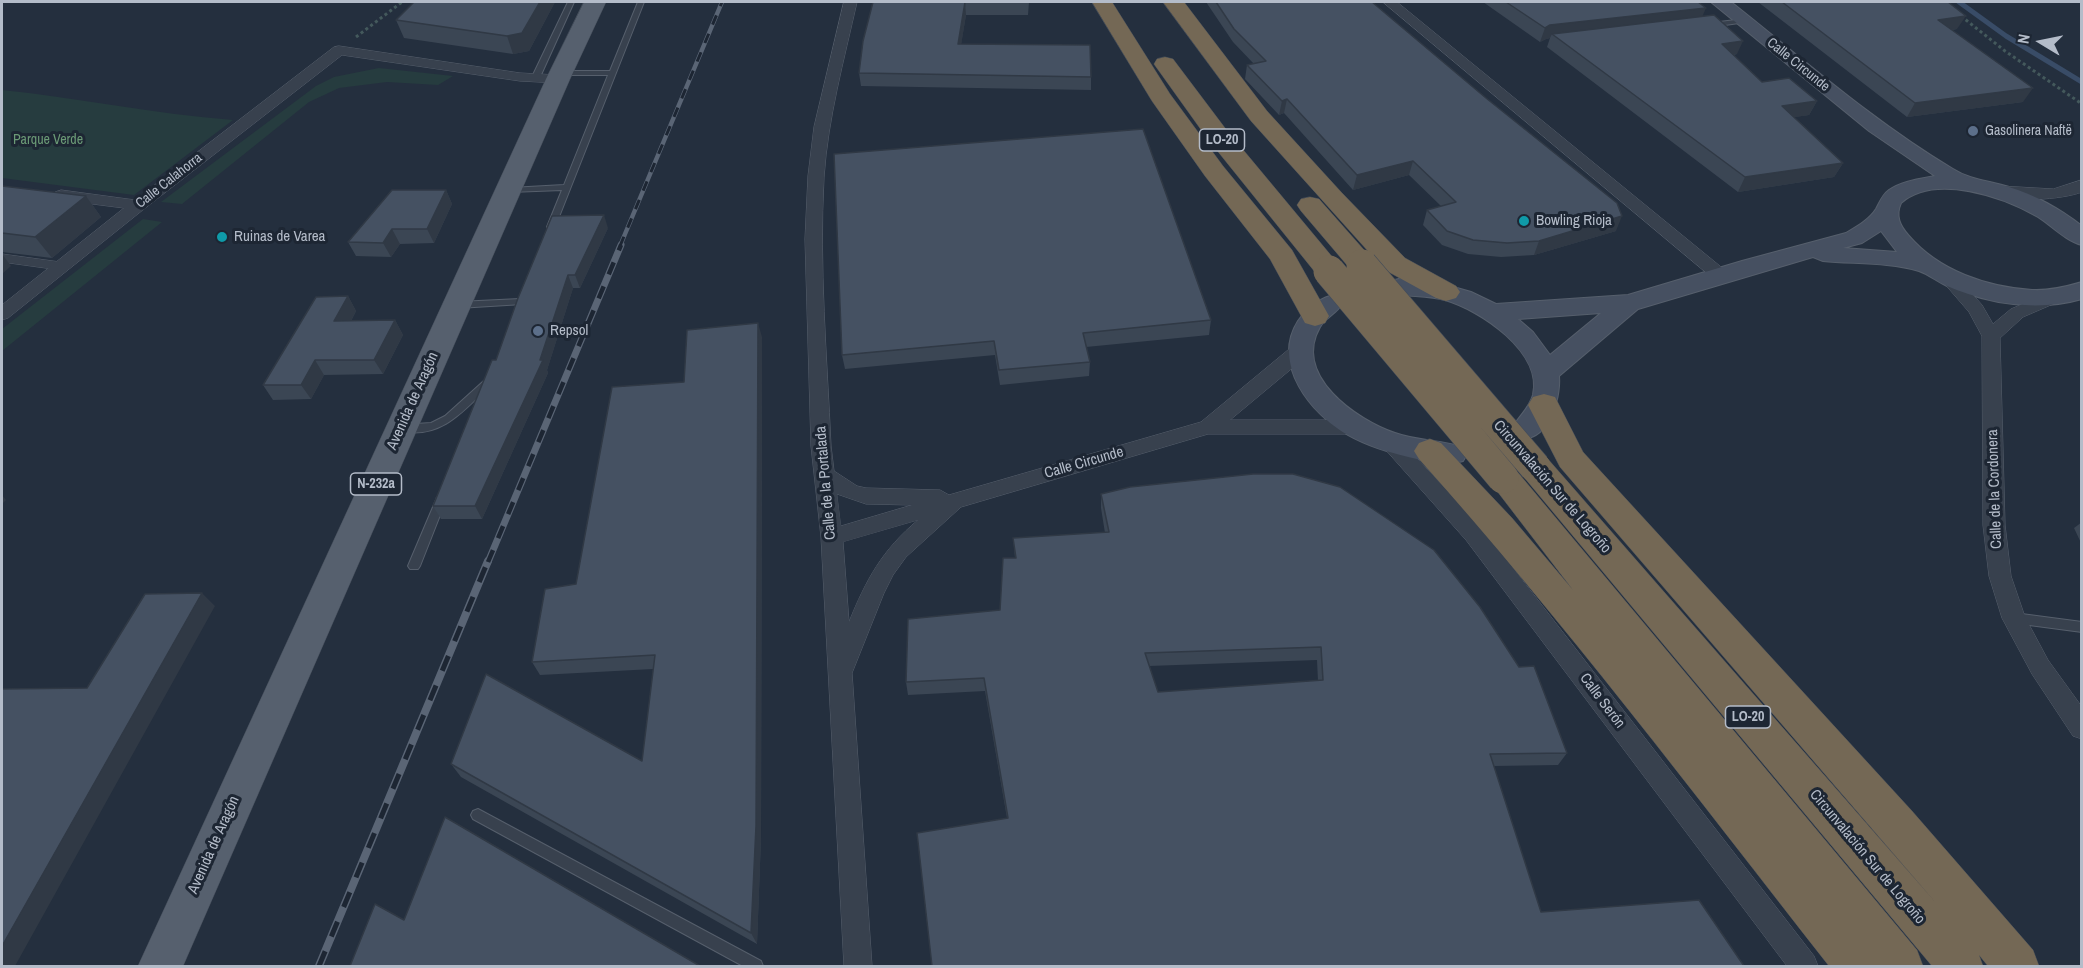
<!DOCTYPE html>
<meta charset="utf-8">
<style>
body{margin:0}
#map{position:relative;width:2083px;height:968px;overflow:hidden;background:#242f3e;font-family:"Archivo Narrow",sans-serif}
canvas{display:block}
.frame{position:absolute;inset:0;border:3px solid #b4bcc9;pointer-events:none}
.north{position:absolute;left:2011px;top:12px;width:60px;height:60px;-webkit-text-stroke:4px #1d2633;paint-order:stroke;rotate:280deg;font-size:16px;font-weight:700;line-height:24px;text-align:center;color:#b4bcc9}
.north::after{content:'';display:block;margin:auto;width:21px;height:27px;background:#b4bcc9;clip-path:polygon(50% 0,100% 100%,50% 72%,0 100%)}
</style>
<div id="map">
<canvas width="2083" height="968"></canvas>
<div class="frame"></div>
<div class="north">N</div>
</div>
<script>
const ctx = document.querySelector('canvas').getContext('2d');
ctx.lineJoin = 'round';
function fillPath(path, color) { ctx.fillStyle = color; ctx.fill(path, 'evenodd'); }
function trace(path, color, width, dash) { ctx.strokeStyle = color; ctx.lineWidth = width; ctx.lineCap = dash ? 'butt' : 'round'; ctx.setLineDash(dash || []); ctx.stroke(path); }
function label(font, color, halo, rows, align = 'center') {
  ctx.font = font + ' "Archivo Narrow",sans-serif'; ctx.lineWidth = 6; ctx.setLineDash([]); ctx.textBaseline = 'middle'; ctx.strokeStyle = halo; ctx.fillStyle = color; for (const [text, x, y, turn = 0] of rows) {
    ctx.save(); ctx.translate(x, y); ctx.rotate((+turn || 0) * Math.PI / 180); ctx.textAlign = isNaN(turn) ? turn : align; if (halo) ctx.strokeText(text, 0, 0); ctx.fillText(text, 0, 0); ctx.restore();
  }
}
fillPath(new Path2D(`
 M379 68 453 76 438 85 387 82 339 88 309 102 182 204 161 202 316 86 334 77Z
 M2 90C79 98 155 114 233 120L134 195 2 178Z
 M143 219 162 222 2 351V329Z`), '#263c3f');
trace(new Path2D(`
 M1959 2 2006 36 2082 82`), '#394c67', 5);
const service = new Path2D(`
 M568 2H574L540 77 533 79 532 77Z
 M638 2H644L555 227 554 229H548L547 227 562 190 510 192 506 190 510 188 564 185 608 75H561L557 73 561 71H610Z
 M1744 19 1747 21 1746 22 1711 27 1708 25 1711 23Z
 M520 299 525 302 523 304 458 308 453 305 458 302Z
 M489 378 494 381 492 383C465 409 442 440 400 431L399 428 400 425 431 423 445 416 486 379Z
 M441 496 445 497 446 500 420 566 418 569H410L408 566 436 500 437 497Z
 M2014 613 2082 622V632L2014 623 2010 621 2008 618 2010 615Z
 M478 809 761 961 763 966H743L473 819 471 815 473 811Z`);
const pedestrian = new Path2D(`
 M2 254 60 262 66 266 60 270 2 262Z`);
const minor = new Path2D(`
 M844 2H857C844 60 828 118 824 177 819 266 827 357 831 446L834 471 857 486 866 488 940 490 949 495 1201 422 1294 345 1301 344 1308 345 1310 350 1308 355 1230 420H1356L1363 422 1366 427 1363 432 1356 434H1208L961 507 906 557 893 575 884 593 852 673 872 966H844L821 537 811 446 805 239 808 176 814 127ZM837 494 866 504 912 505 841 526ZM918 520C882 550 866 580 849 622L843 542Z
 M1383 2H1397L1726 271 1729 275 1726 279H1714Z
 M339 46 520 73 558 75 565 79 558 83 520 81 342 55 144 209 8 318 2 320V305L124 208 61 200 53 195 55 192 61 190 135 200 334 47Z
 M2082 180V192C2065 199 2005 205 1993 191L2001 186 2053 189Z
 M1946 269 1952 271 1982 305 1993 324 2011 309 2048 293H2060L2063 297 2060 301 2023 317 2000 338 2005 525 2011 576 2025 617 2048 660 2082 707V739L2073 736 2032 674 2002 618 1989 576 1983 525 1982 336 1969 312 1937 275 1940 271Z
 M1391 436 1398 438 1482 528 1814 956 1818 966H1787L1466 540 1384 448 1381 443 1384 438Z`);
const secondary = new Path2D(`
 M1711 2H1731C1803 59 1874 122 1953 169 1970 180 1991 181 2009 187 2035 195 2060 209 2082 226V245C2066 241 2052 226 2038 217 2004 197 1935 173 1901 203 1895 216 1900 226 1909 236 1939 271 1987 287 2032 290 2049 291 2065 287 2082 282V299C2037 312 1989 304 1947 286 1938 282 1928 274 1919 271 1889 262 1854 264 1823 261L1813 257 1638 309 1559 376C1561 400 1547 447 1515 437L1511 430C1518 417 1529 409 1533 395 1543 352 1480 310 1445 300 1427 295 1408 297 1390 293L1387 287 1390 281 1399 279 1436 282 1471 292 1496 304 1628 295 1742 261 1846 233C1856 227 1869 220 1876 209 1880 202 1882 195 1889 190 1902 181 1919 179 1935 176L1869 131ZM1881 231 1897 252 1843 248 1862 243ZM1601 313 1550 355 1533 332 1518 319Z
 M1330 296 1339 298 1342 304C1337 313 1325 318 1320 327 1292 376 1357 420 1395 433 1417 441 1441 440 1463 447L1467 454 1463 461C1448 466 1433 462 1417 459 1394 454 1369 447 1348 435 1311 414 1271 364 1298 321 1306 310 1317 300 1330 296Z`);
const primary = new Path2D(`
 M584 2H606L570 79 183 966H138L546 79Z`);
const motorway = new Path2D(`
 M1092 2H1112L1170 94 1223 166 1292 250 1329 316 1325 323 1315 326 1305 323 1270 259 1205 176 1152 101Z
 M1163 2H1184L1267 111 1342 193 1405 258 1456 286 1460 292 1456 298 1446 301 1436 298 1385 270 1251 121Z
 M1165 57 1173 59 1225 128 1339 265 1343 271 1339 277 1329 280 1319 277 1207 138 1154 64 1157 59Z
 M1310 197 1319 199 1372 259 1376 265 1372 271 1362 274 1352 271 1301 211 1297 205 1301 199Z
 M1544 394 1555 397 1583 452 1912 811 2033 950 2039 966H1988L1979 955 1983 966H1932L1523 476 1519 467 1523 458 1535 455 1547 458 1936 903 1560 467 1528 405 1533 397Z
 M1430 439 1441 443 1512 518 1573 590 1487 478 1491 469 1503 466 1515 469 1917 950 1923 966H1829C1695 795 1564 621 1419 459L1414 451 1419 443Z`);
trace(service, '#565f6c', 2);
trace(pedestrian, '#565f6c', 1);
trace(minor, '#565f6c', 1);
trace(secondary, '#565f6c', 2);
trace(primary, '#414a57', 1);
trace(motorway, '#434c59', 1);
trace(new Path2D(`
 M1961 16 2005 51 2082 104
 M356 37 402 2`), '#44595c', 3, [3, 3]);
fillPath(service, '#38414e');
fillPath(pedestrian, '#38414e');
fillPath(minor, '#38414e');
fillPath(secondary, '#465061');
fillPath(primary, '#56606e');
fillPath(motorway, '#746855');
const railFar2 = new Path2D(`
 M620 246 722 2`);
const railFar1 = new Path2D(`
 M488 562 621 245`);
const rail = new Path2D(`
 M319 966 488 561`);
trace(railFar2, '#5a6575', 4.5);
trace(railFar1, '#5a6575', 7);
trace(rail, '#5a6575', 8);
trace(railFar2, '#1d2633', 3, [10]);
trace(railFar1, '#1d2633', 4.5, [13]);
trace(rail, '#1d2633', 5, [16]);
const motorwayBridge = new Path2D(`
 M1362 265 1535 467
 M1329 271 1503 478`);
trace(motorwayBridge, '#434c59', 32, []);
trace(motorwayBridge, '#746855', 31);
fillPath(new Path2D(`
 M555 2 529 51 513 54 404 38 396 20Z
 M873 2H1029L1028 15H966L961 44 1091 77V90L861 86 859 73Z
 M1206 2H1372L1616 231 1534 255 1501 257 1468 254 1442 245 1423 225 1427 210 1441 206 1409 175 1353 190 1284 113 1279 115 1245 79 1247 65 1254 64 1233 42Z
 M1483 2H1698L1702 17 1737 54 1734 55 1762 82 1817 101 1809 115 1794 117 1843 163 1834 177 1738 192 1547 47 1550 38 1546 39 1540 42Z
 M1758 2H1948L1957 29 1952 30 2023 102 1907 117Z
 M2 186 86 196 101 217 52 258 2 252Z
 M446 190 452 204 434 243 400 244 391 257 356 256 348 242Z
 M608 228 580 288H573L547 370 548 373 482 519H441L433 506 496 360Z
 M348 296 356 311 351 321 395 320 403 335 383 374 324 375 311 399 273 400 263 385Z
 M1211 320 1209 335 1086 347 1090 362 1089 376 1000 385 995 355 845 369 842 355Z
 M762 337 761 838 757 944 461 777 451 764 642 761 653 669 540 675 532 662 576 584 684 382Z
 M1101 494 1567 753 1558 765 1494 766 1541 912 1744 966 1007 818 985 691 908 695 906 682 1000 610 1015 558 1013 538 1105 533 1101 508ZM1317 660 1318 681 1158 692 1149 666Z
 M2082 522V545L2074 528Z`), '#3b4654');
fillPath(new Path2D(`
 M540 2H555L529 51 513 54 507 36Z
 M965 2 966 15 959 58 958 44Z
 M1706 8 1700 22 1552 34 1550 38 1546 39 1540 42 1545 28 1550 25Z
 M1966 16 1957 29 1930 33 1938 20Z
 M1743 41 1737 54 1716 58 1722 44Z
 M2033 88 2023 102 1907 117 1915 103Z
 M1287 99 1284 113 1279 115 1282 101Z
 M1817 101 1809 115 1775 120 1782 106Z
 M1413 161 1409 175 1353 190 1357 175Z
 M1843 163 1834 177 1738 192 1745 177Z
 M446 190 452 204 434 243 427 229Z
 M86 196 101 217 52 258 35 237Z
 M604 215 608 228 580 288 575 275Z
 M1622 216 1616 231 1534 255 1539 241Z
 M392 229 400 244 391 257 383 243Z
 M2 254 11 266 2 274Z
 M568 275 573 288 547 370 548 373 482 519 475 506Z
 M348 296 356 311 343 336 334 321Z
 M395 320 403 335 383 374 374 360Z
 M758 323 762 337 761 838 757 944 751 933Z
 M315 360 324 375 311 399 301 385Z
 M2 495 6 500 2 504Z
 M202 593 215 606 15 966H2V946Z`), '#303945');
const building = new Path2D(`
 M414 2H540L522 33 507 36 396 20Z
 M873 2H965L958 44 1090 45 1091 77 859 73 863 41Z
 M1216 2H1372L1486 98 1617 203 1622 216 1539 241 1507 243 1473 240 1447 231 1427 210 1456 202 1413 161 1357 175 1287 99 1282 101 1247 65 1266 61 1234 29Z
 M1506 2H1698L1706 8 1550 25 1545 28Z
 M1782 2H1948L1966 16 1938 20 2033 88 1915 103Z
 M1714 15 1743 41 1722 44 1762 82 1789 78 1817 101 1782 106 1843 163 1745 177 1552 34Z
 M1143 129 1211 320 1083 333 1090 362 999 370 994 341 842 355 834 154Z
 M2 186 86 196 35 237 2 233Z
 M392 190H446L427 229H392L383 243 348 242Z
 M604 215 575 275H568L540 360H543L475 506H433L492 360H496L518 298 552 216Z
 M348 296 334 321 395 320 374 360H315L301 385H263L316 297Z
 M758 323 756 826 751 933 451 764 486 674 642 761 655 655 532 662 545 589 576 584 612 387 684 382 687 330Z
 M1253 474H1293L1340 487 1434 550 1480 607 1519 667 1534 666 1567 753 1490 754 1541 912 1699 900 1744 966H932L917 833 1008 818 984 678 906 682 908 619 1000 610 1003 558H1016L1013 538 1109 532 1101 494 1130 487ZM1321 647 1323 680 1158 692 1145 653Z
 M202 593 2 946V689L87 688 145 594Z
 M445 817 700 966H350L375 904 404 920Z`);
fillPath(building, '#455162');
trace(building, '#303945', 1.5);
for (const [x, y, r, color] of [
 [1973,131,6,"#5c6f8a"],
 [1524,221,6,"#0f9aa8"],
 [222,237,6,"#0f9aa8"],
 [538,331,6,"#5c6f8a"]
]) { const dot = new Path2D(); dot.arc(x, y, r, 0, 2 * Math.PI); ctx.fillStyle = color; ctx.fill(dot); trace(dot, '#1d2633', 2); }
label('14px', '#b4bcc9', '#1d2633', [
 ["Calle Circunde",1798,65,39],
 ["Calle Calahorra",169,181,-38]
]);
label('14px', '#b4bcc9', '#1d2633', [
 ["Gasolinera Naftë",1985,131]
], 'left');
label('14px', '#6b9a76', '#1d2633', [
 ["Parque Verde",48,140]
]);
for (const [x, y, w] of [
 [1222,140,45],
 [376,484,51],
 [1748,717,45]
]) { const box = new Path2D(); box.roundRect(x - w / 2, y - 11, w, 22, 4.5); ctx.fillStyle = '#1d2633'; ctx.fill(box); trace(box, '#b4bcc9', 1.5); }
label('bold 14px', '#b4bcc9', null, [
 ["LO-20",1222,140],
 ["N-232a",376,484],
 ["LO-20",1748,717]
]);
label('15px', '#b4bcc9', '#1d2633', [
 ["Bowling Rioja",1536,221],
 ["Ruinas de Varea",234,237],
 ["Repsol",550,331]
], 'left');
label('15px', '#b4bcc9', '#1d2633', [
 ["Avenida de Aragón",413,401,-66],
 ["Calle Circunde",1084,463,-16],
 ["Calle de la Portalada",826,483,-95],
 ["Circunvalación Sur de Logroño",1552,487,49],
 ["Calle de la Cordonera",1995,489,-92],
 ["Calle Serón",1602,701,53],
 ["Avenida de Aragón",214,845,-66],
 ["Circunvalación Sur de Logroño",1867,857,50]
]);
</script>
